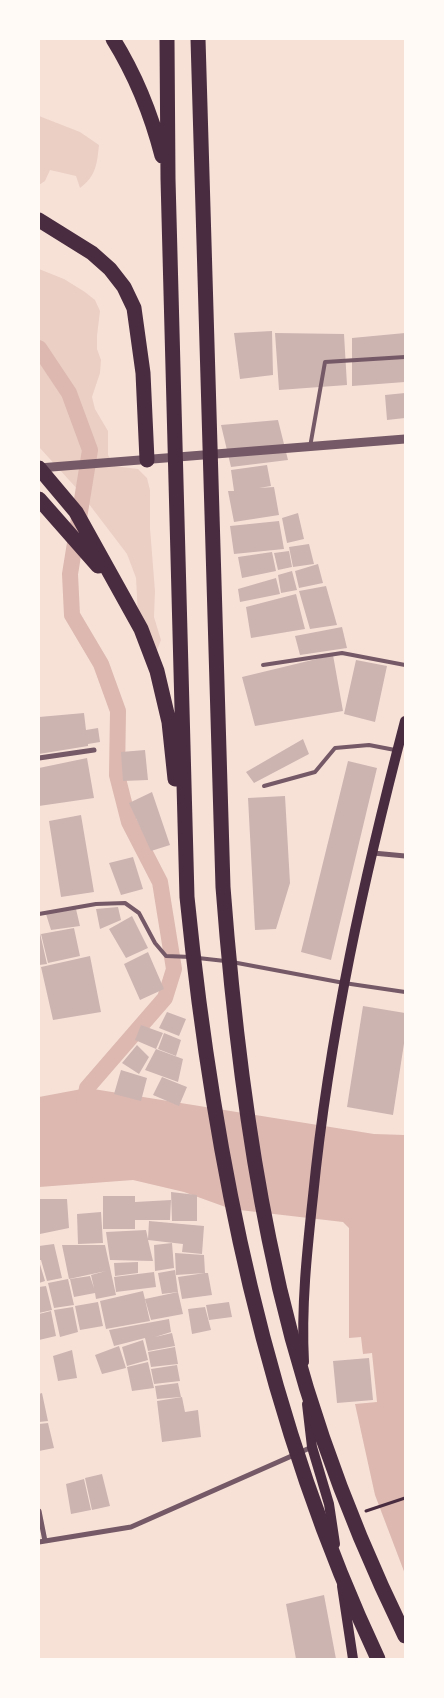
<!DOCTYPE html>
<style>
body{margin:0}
#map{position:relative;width:444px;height:1698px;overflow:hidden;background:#f7e1d7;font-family:Arial,sans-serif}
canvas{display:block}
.frame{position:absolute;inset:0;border:40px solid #fffaf5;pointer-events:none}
</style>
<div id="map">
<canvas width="444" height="1698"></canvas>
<div class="frame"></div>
</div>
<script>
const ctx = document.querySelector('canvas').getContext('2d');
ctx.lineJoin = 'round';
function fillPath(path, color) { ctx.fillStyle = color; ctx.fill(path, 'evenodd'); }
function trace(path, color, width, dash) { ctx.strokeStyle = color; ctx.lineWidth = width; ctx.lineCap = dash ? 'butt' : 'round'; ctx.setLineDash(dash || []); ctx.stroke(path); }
fillPath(new Path2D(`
 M39 116 80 132 99 145C97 164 96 176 80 188L76 176 50 170 45 181 39 185Z
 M39 269 64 279 85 292 95 300 100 311 97 336V349L101 360 100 373 92 397 95 409 108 431V455L114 466 138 469 147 478 150 490V528L155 591 154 617 161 640 156 653 138 617 136 578 127 554 79 491 39 447Z`), '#ebcfc5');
fillPath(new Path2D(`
 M87 1088 374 1134 405 1135V1574L375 1495 355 1404 377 1402 372 1353 363 1354 361 1337 349 1338V1228L343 1222 231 1209 184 1192 133 1180 39 1187V1097Z`), '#dcb8b0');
trace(new Path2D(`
 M39 348 69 393 90 450 70 574 72 615 101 664 118 711 117 775 129 822 160 882 174 969 165 998 87 1088 83 1110`), '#dcb8b0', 16);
fillPath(new Path2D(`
 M272 331 273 375 240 379 234 333Z
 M275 333 344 334 347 385 279 390Z
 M405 333V382L352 386V338Z
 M405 393V418L387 420 385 395Z
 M278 420 288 460 231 467 221 425Z
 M267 465 271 486 259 488 274 487 279 515 234 522 228 491H234L231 470Z
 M298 513 304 539 287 543 282 518Z
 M279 521 284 549 234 554 230 526Z
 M309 544 314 564 293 567 289 547Z
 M289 551 292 567 278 570 274 553Z
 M272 552 276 571 242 578 238 557Z
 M318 564 323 583 299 588 295 571Z
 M292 571 297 590 281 593 278 575Z
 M276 578 280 594 240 602 238 589Z
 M326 586 337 625 310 629 299 591Z
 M296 594 305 629 251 638 246 607Z
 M342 627 347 648 300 655 295 636Z
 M333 655 343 711 255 726 242 677Z
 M356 660 387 666 375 722 344 714Z
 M84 713 86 730 98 728 100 742 88 744V746L39 754V717Z
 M303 739 309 754 254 783 246 772Z
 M145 750 148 780 123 781 121 752Z
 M87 758 94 798 39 806V768Z
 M348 761 377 768 331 960 301 952Z
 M152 792 170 845 151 851 129 803Z
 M285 796 290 883 276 929 255 930 248 798Z
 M81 815 94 892 61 897 49 821Z
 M133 857 143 889 121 895 109 863Z
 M118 907 121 920 100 929 96 909Z
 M76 909 80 926 51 930 46 914Z
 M132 916 148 948 126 958 109 929Z
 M74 928 80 956 48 963 41 934Z
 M40 933 47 964 39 965V934Z
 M148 952 164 989 140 1000 124 964Z
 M90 956 101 1012 53 1020 41 967Z
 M363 1006 405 1013V1037L393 1115 347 1107Z
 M167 1012 186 1019 179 1036 159 1028Z
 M141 1025 163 1033 156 1049 135 1040Z
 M164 1033 181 1040 176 1056 158 1049Z
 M137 1045 149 1057 139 1074 122 1063Z
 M156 1049 183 1059 178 1082 145 1070Z
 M121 1070 147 1078 141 1101 114 1094Z
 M162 1077 187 1087 179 1106 153 1095Z
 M171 1192 197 1195V1221H172Z
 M103 1196H135V1202L171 1200 170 1220H135V1229H103Z
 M39 1199H67L69 1228 40 1234Z
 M101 1212 103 1243 78 1244 77 1214Z
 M149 1221 204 1226 202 1254 182 1252 183 1244 148 1240 153 1261 110 1260 106 1232 146 1230 148 1239Z
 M172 1243 174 1268 155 1271 154 1245Z
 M54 1244 62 1278 47 1281 41 1260H39V1246Z
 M62 1245H105L116 1295 96 1299 95 1293 74 1297 70 1279 90 1276 94 1288 91 1275 106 1271 69 1279Z
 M175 1253 204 1255 205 1273 176 1275Z
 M39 1261 45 1281 39 1283Z
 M138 1262V1273L115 1276 114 1263Z
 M175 1270 178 1292 162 1294 158 1273Z
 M154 1272 156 1287 116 1292 114 1277Z
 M205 1273H208L212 1295 182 1299 178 1277Z
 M68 1279 74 1305 54 1308 48 1283Z
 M46 1286 52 1310 39 1313V1287Z
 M143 1291 150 1321 106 1329 100 1301Z
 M178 1292 183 1314 151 1320 145 1299Z
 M98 1302 103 1326 80 1330 75 1306Z
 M229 1302 232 1317 209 1320 206 1305Z
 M73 1307 78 1332 60 1337 54 1310Z
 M205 1307 211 1330 192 1334 188 1309Z
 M51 1311 56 1336 39 1340V1314Z
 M169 1319 171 1332 155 1337 172 1333 175 1346 148 1351 145 1338 114 1346 109 1330Z
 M143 1340 148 1360 127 1366 122 1347Z
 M119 1346 126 1368 102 1374 95 1355Z
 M175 1347 178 1364 151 1367 148 1352Z
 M72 1350 77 1378 58 1381 53 1356Z
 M369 1358 373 1400 337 1403 333 1361Z
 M148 1362 154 1388 132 1391 127 1367Z
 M177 1365 180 1381 154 1384 151 1369Z
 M178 1383 181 1397 157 1399 155 1386Z
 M42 1393 48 1421 39 1422V1394Z
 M182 1397 185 1412 198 1410 201 1437 162 1442 157 1401Z
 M48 1423 54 1448 39 1451V1424Z
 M102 1474 110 1506 92 1510 85 1478Z
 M84 1479 91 1510 71 1514 66 1484Z
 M324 1595 336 1659H296L286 1604Z`), '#ccb4b1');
trace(new Path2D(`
 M366 1511 405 1498`), '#4a2c40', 3);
trace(new Path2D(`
 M310 447 325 362 405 357
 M263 665 342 653 405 665
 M264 786 315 772 335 748 369 745 395 750
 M39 914 96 904 125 903 139 913 155 943 166 956 191 957
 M198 958 225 961
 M232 962 344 983 405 992`), '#755966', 4);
trace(new Path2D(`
 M39 758 94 750
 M373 853 405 856
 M39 1511 45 1541
 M39 1542 131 1527 312 1447`), '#755966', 5);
trace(new Path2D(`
 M39 468 405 439`), '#755966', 9);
trace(new Path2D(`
 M304 1362C301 1307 307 1251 313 1196 329 1035 364 877 405 721
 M307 1404 312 1447 329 1504 335 1544
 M342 1586 353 1659`), '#4a2c40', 10);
trace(new Path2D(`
 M113 39C136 76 151 113 162 156
 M167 39 168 179 187 897C213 1157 266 1421 378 1659
 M198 39 223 887C232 1006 245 1122 269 1239 296 1376 344 1511 405 1636
 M39 220 92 253 110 269 124 287 134 308 143 373 147 460
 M39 468 76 512 141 629 157 671 169 722 175 779
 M39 499 98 566`), '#4a2c40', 15);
</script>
